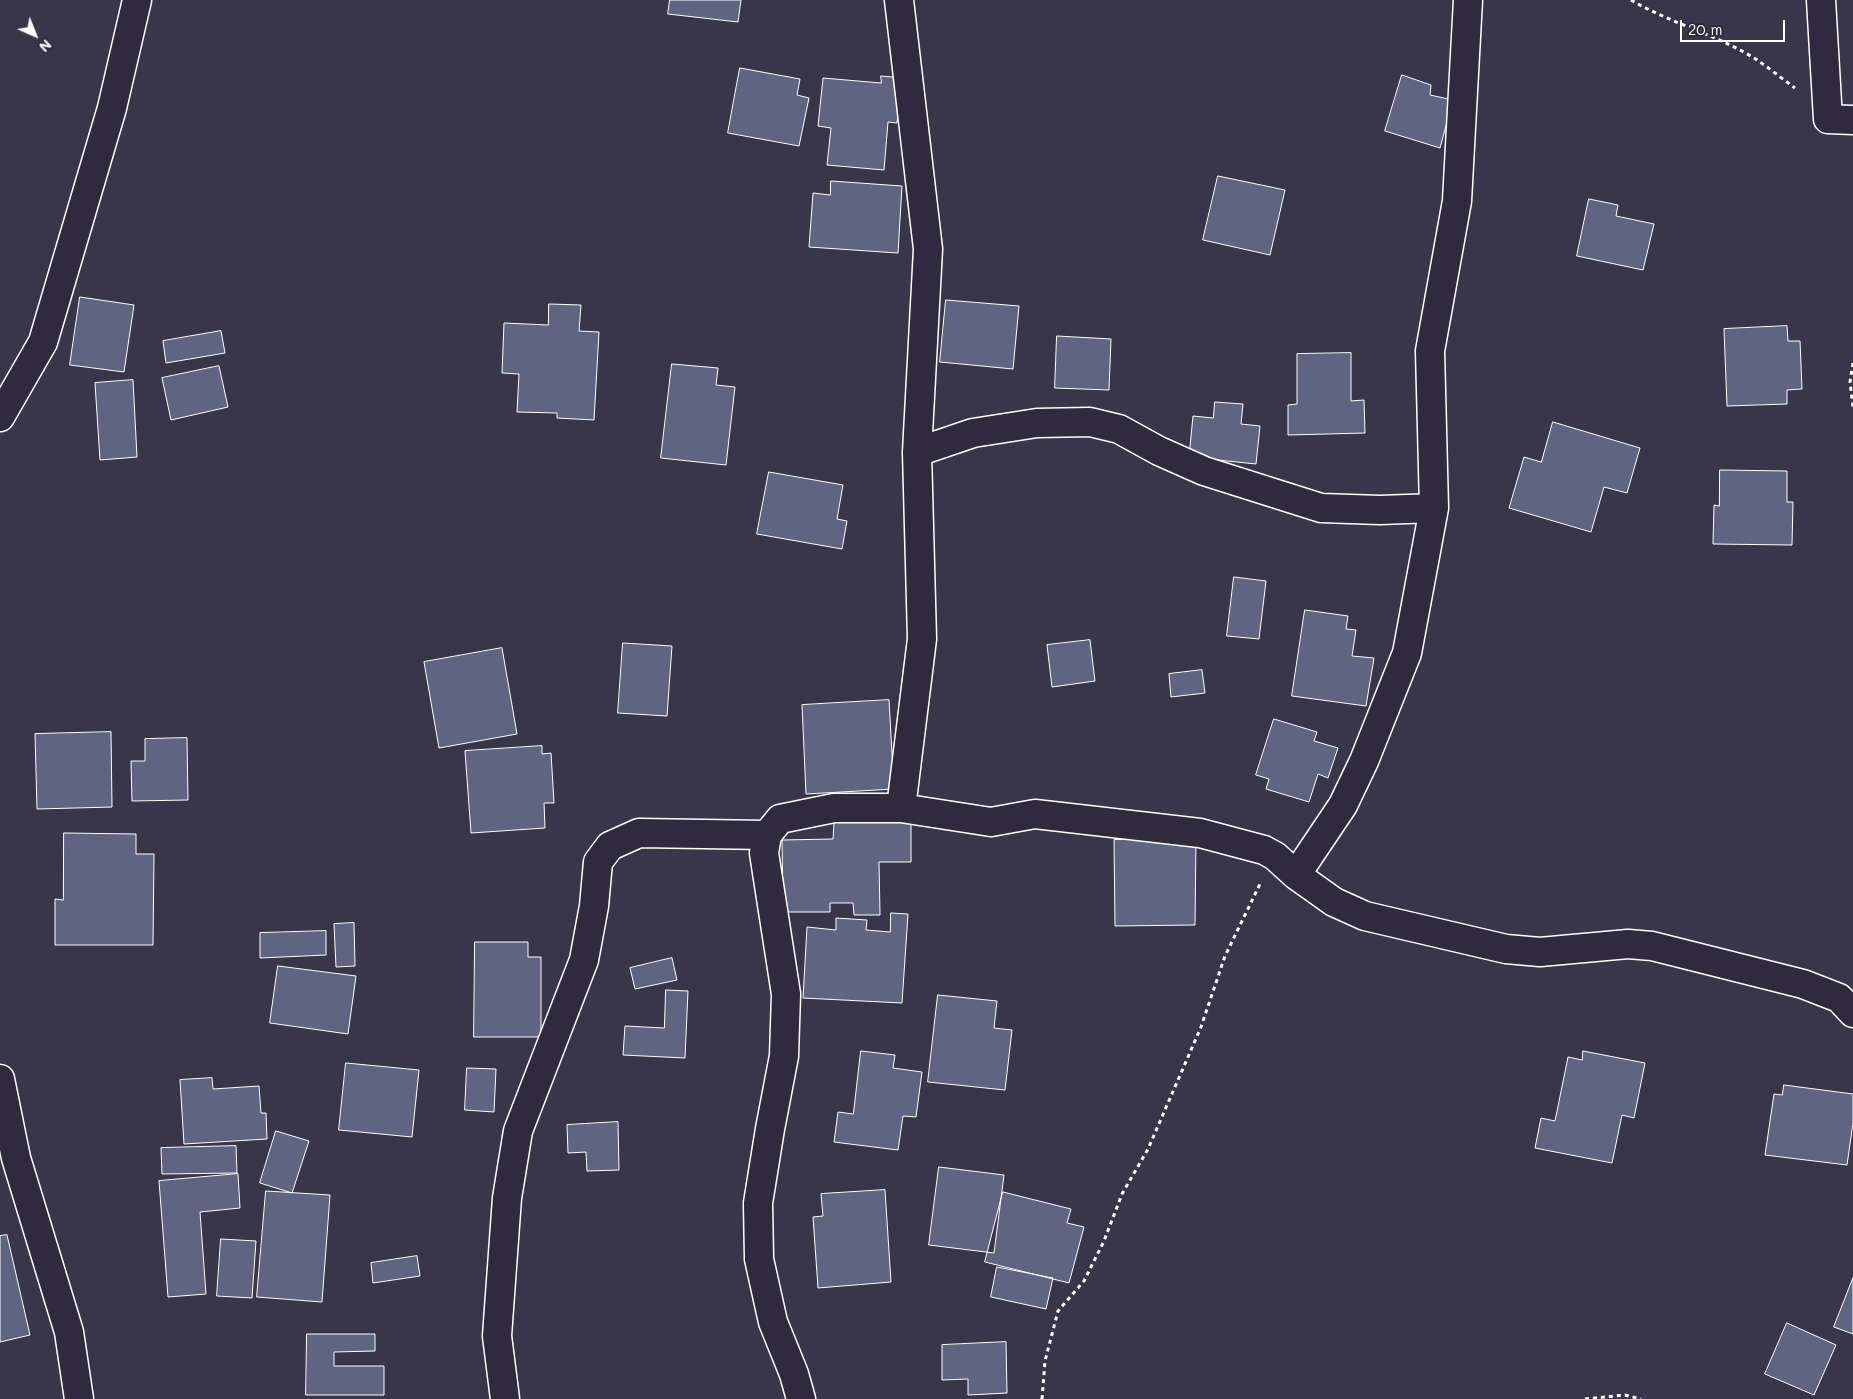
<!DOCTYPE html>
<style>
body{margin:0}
#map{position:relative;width:1853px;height:1399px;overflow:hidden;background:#39364b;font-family:Mali,sans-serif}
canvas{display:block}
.north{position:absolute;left:10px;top:10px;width:50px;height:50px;-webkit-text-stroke:4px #2f2a3d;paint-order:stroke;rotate:136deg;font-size:14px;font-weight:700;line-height:20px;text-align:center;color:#fff}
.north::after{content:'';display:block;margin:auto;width:18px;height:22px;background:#fff;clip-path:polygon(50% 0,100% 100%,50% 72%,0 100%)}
.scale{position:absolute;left:1680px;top:20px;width:105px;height:22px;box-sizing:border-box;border:2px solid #fff;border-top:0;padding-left:6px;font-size:15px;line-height:18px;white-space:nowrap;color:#fff;-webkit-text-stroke:4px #2f2a3d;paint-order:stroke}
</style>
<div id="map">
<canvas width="1853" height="1399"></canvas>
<div class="north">N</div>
<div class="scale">20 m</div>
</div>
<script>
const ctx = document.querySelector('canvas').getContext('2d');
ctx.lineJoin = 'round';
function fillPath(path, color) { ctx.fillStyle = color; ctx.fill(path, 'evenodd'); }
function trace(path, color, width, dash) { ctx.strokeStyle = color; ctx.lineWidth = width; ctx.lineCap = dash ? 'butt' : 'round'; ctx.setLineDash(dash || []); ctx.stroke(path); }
const building = new Path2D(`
 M670 0H741L738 22 668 14Z
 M740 68 800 79 797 95 809 98 799 146 728 133Z
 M1402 75 1431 85 1430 95 1453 100 1440 148 1385 131Z
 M881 76 902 78 897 123 888 122 884 170 827 165 831 128 818 126 823 78 881 83Z
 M1218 176 1285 190 1270 255 1203 240Z
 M831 181 902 186 898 253 809 247 813 193 830 195Z
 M1589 199 1618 205 1616 216 1654 224 1643 270 1577 256Z
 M80 297 134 305 124 372 70 365Z
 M946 300 1019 306 1013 369 940 362Z
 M549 304 581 305 579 331 599 332 594 420 557 418V413L517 412 519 374 502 373 504 323 548 325Z
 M1787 326 1788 341H1800L1802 389 1787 390V404L1727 406 1724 329Z
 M221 331 225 353 166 363 163 341Z
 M1057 336 1111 339 1109 390 1055 388Z
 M1351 353V401L1364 400 1365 433 1288 435V405L1297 404V354Z
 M672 364 718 368 716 385 735 387 726 465 661 458Z
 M219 366 228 407 171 420 162 378Z
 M133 380 137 457 100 460 95 383Z
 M1215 402 1243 404 1241 424 1260 426 1256 464 1189 457 1193 416 1213 418Z
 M1553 422 1640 448 1627 493 1604 487 1591 532 1509 508 1524 457 1541 462Z
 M1720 470 1787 471V502H1793L1792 545 1713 544 1714 505 1719 506Z
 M769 472 843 485 837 519 847 521 842 549 757 534Z
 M1234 577 1266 581 1259 639 1227 636Z
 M1305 610 1348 616 1346 629 1356 630 1352 656 1374 658 1366 706 1292 696Z
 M1090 640 1095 681 1052 687 1047 645Z
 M623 643 672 646 667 716 618 713Z
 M502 648 517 734 439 748 424 662Z
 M1202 670 1205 693 1171 697 1169 674Z
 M889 700 894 789 806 794 802 705Z
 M1274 719 1317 732 1314 741 1338 748 1328 778 1318 774 1309 802 1266 789 1269 779 1256 775Z
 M111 732 112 807 37 809 35 734Z
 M187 738 188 800 132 801 131 761H145V739Z
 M542 746V754L551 753 554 803H544L545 828 471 833 465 751Z
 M911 822V862H879L880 915H854L853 903H830V912H783L782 840 833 839 834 823Z
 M64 833 136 834V854H154L153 945H55V899L63 900Z
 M1196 838 1195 925 1115 926 1114 840Z
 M891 913 908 914 902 1003 803 998 807 927 836 930V918L867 920 866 930 890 932Z
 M354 923 355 966 336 967 334 924Z
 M326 931V955L260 958V933Z
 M475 942H528V957H541V1037H474Z
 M672 958 677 980 635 989 630 968Z
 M278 966 356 976 348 1034 270 1023Z
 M666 990 688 991 685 1058 623 1055 625 1026 664 1028Z
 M938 995 997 1001 994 1028 1012 1030 1005 1090 928 1082Z
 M861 1051 895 1055 893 1068 922 1072 916 1117 903 1116 898 1150 834 1142 838 1112 853 1114Z
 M1583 1051 1645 1063 1634 1118 1622 1115 1612 1163 1535 1148 1541 1118 1555 1121 1568 1057 1582 1060Z
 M346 1063 419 1070 412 1137 339 1130Z
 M467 1068 496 1069 494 1112 465 1110Z
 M212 1078 213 1089 259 1086 261 1113H266L267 1139 184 1144 180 1080Z
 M1784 1085 1853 1094V1123L1847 1165 1765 1155 1774 1094 1782 1095Z
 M618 1122 619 1170 587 1171 586 1152 568 1153 567 1125Z
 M276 1131 309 1141 292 1193 260 1183Z
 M236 1146 237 1173 162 1174 161 1148Z
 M939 1167 1004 1175 994 1253 929 1245Z
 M238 1174 240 1208 200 1212 206 1294 168 1297 159 1181Z
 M885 1190 891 1282 818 1288 813 1217 823 1216 821 1194Z
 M266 1191 330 1195 322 1302 257 1297Z
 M1003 1192 1071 1209 1067 1223 1084 1227 1069 1283 985 1262Z
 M7 1235 30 1335 0 1342V1236Z
 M221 1239 256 1241 252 1298 217 1296Z
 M417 1256 420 1276 373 1283 371 1263Z
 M997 1267 1053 1278 1046 1309 991 1297Z
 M1853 1278V1334L1834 1327Z
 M1787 1323 1836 1345 1814 1395 1765 1374Z
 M307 1334H375V1351L334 1352V1366H384V1395H306Z
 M1006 1342 1007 1393 968 1395V1379L942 1380V1345Z`);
fillPath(building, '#5f6481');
trace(building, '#fff', 1);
const minor = new Path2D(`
 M899 0 928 249 917 452 922 639 901 808
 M1821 0 1828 119 1853 120
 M0 417 43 342 112 108 137 0
 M917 452 973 433 1037 423 1090 422 1119 429 1159 451 1204 471 1321 508 1380 510 1434 508
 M1296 875 1343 805 1364 761 1407 653 1434 508 1430 351 1457 201 1468 0
 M0 1079 16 1158 69 1332 79 1399
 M505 1399 497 1336 507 1198 518 1131 584 960 594 906 598 862 610 846 639 833 767 835
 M801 1399 794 1374 773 1322 759 1259 758 1203 770 1129 784 1056 786 994 764 853 767 835 780 819 834 808H901L991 822 1035 814 1200 833 1264 850 1275 856 1296 875 1334 902 1365 916 1506 949 1540 952 1628 944 1652 946 1803 984 1839 998 1853 1013`);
trace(minor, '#fff', 31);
trace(new Path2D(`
 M1631 0C1670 23 1715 34 1754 58 1768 67 1781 78 1795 88
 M1853 363 1850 382 1853 407
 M1042 1399 1045 1361 1058 1311 1084 1281 1104 1241 1122 1194 1148 1149 1201 1027 1225 956 1260 884
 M1585 1399 1625 1395 1641 1399`), '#fff', 3, [4, 4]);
trace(minor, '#2f2a3d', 28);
</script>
